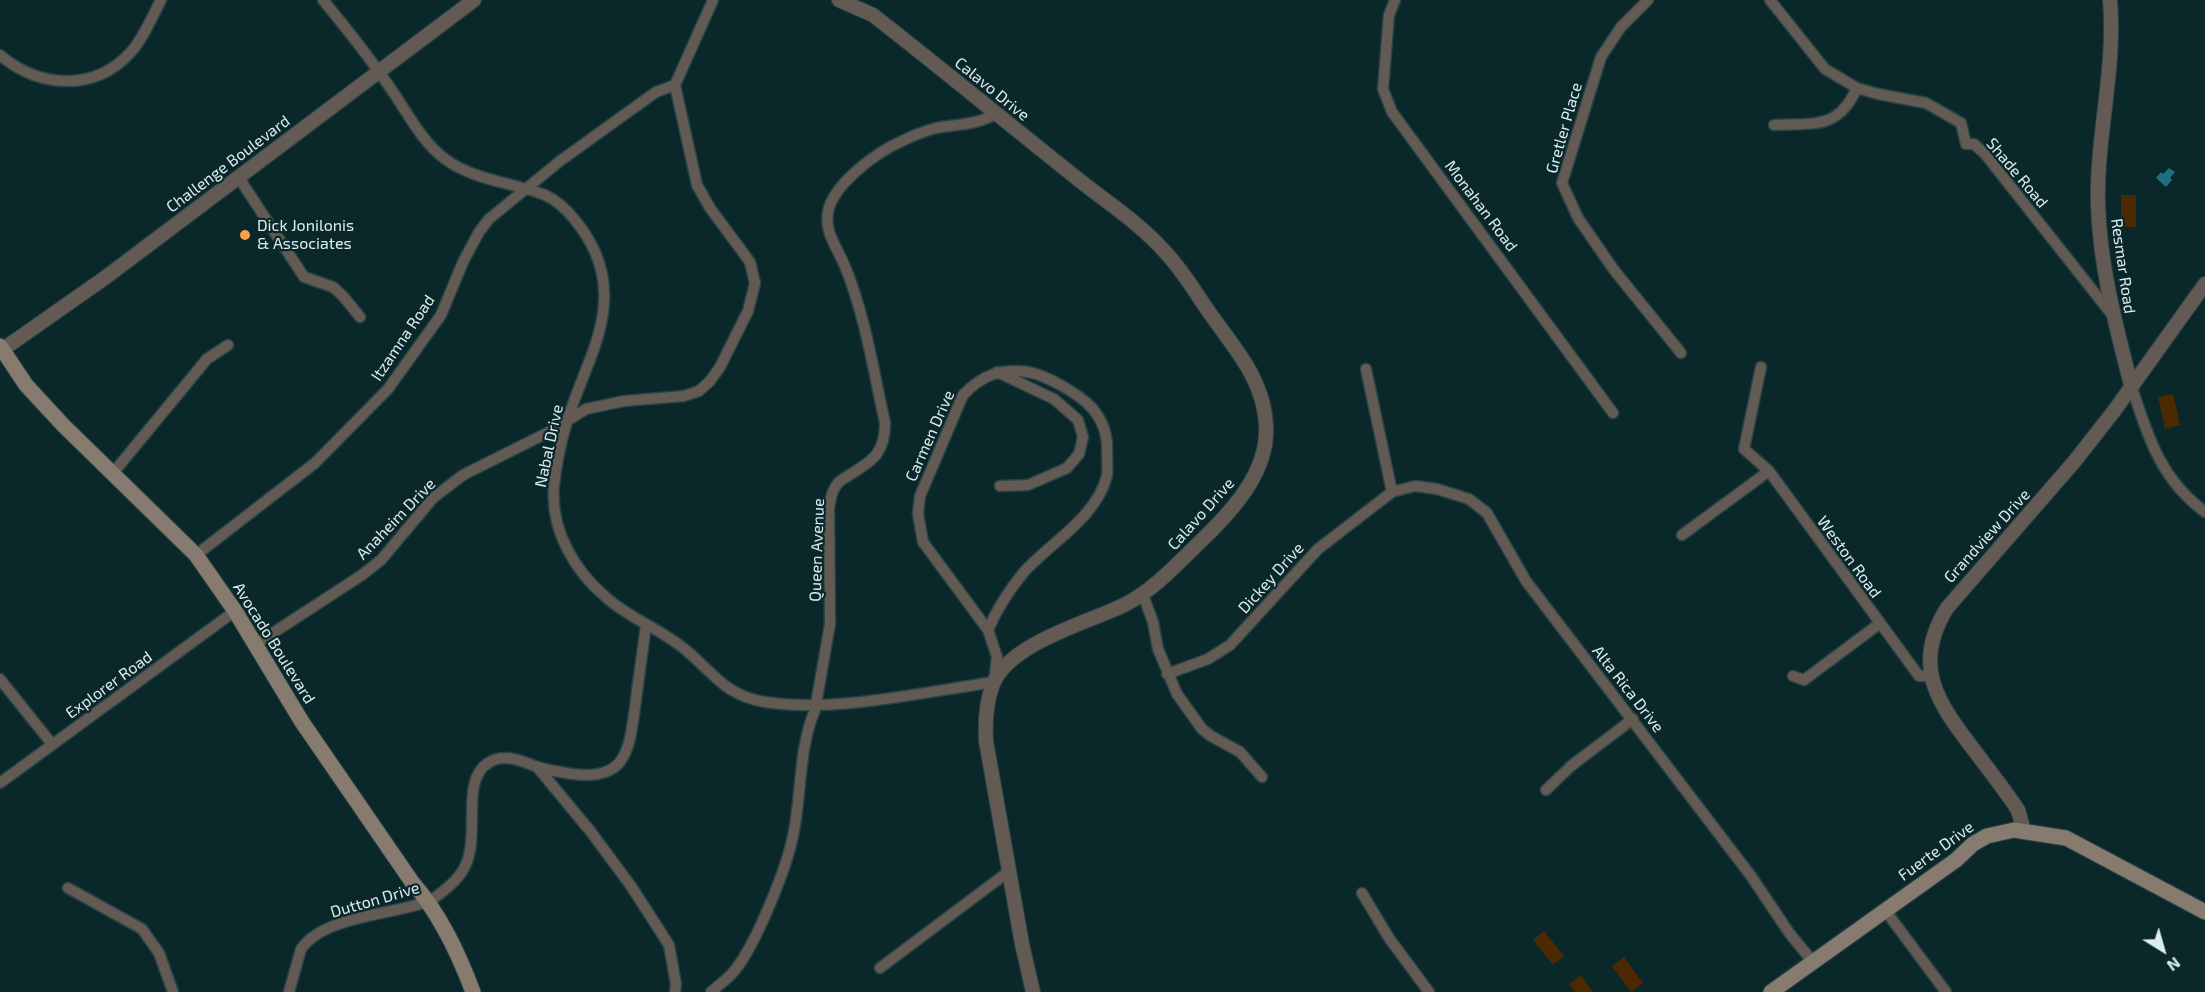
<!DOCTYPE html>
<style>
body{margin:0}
#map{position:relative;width:2205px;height:992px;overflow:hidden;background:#0a272a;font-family:"Exo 2",sans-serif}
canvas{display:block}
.north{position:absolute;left:2133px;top:920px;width:60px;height:60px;-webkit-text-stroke:4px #0a272a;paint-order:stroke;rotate:143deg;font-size:16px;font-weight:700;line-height:24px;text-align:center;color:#ddedef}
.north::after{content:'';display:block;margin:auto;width:21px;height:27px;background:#ddedef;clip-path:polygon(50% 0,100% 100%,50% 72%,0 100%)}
</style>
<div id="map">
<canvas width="2205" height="992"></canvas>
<div class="north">N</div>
</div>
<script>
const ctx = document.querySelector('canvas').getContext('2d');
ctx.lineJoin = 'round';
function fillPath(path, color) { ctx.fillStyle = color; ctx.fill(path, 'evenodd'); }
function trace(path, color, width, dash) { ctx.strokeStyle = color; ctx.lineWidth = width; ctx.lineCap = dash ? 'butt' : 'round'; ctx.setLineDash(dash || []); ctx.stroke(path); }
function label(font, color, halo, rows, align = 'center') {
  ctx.font = font + ' "Exo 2",sans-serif'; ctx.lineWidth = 4.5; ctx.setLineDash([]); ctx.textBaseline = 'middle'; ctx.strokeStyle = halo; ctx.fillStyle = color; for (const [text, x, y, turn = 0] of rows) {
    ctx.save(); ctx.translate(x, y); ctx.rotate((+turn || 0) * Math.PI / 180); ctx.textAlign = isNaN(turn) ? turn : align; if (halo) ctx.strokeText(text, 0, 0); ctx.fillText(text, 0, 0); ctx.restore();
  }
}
fillPath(new Path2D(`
 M2121 195H2136V227H2121Z
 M2173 394 2180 425 2165 429 2158 397Z
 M1544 931 1564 956 1553 965 1533 940Z
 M1624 957 1643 983 1631 992 1612 966Z
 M1581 975 1593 992H1575L1569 984Z`), '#4c2900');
fillPath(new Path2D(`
 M2169 168 2175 172 2170 178 2172 180 2166 187 2156 178 2161 172 2163 174Z`), '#1c727c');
const minor = new Path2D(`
 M323 0C347 29 370 58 391 89 407 112 422 142 445 159 475 181 512 182 545 195 566 204 586 232 595 252 622 313 583 366 567 422 561 442 556 465 554 486 550 530 575 572 608 599 632 620 663 630 687 651 713 673 726 696 765 702 834 713 924 692 994 682L997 657 988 630C997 609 1009 590 1024 572 1051 542 1096 518 1107 476 1108 469 1107 460 1107 453 1108 436 1103 420 1091 407 1079 394 1046 375 1028 372 1001 368 982 375 963 395L920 496 918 514 923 542 988 630
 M1395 0 1389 15 1383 89 1392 112 1613 413
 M1648 0 1621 27 1601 57 1562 183 1578 218 1614 270 1681 353
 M1770 0 1825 69 1857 88 1878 94 1926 103 1961 123 1966 144H1974L1985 154 2113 316
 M0 55C39 88 94 92 130 53 143 39 152 17 161 0
 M1774 125C1814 123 1838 130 1857 88
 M239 178 304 277 333 287 343 296 360 317
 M1761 367 1744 449 1769 471 1919 676H1931
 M1366 369 1392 492
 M997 372 1054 399 1078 420 1083 437 1079 454 1067 468 1028 485 1000 486
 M2131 385C2148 436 2160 479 2205 512
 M113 473 207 359 228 345
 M1682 535 1769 471
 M196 555 315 463 388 389 441 315 463 262 479 232 489 219 560 161 656 92 675 85
 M1143 595 1153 622 1158 649 1177 694 1202 729 1211 736 1240 752 1262 777
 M256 644 362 575 381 560 433 498 463 475 551 431 586 409 624 401 684 396 699 391 710 381 720 367 748 311 755 283 750 262 710 208 697 185 675 85 713 0
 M1167 674 1208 659 1230 645 1318 549 1392 492 1415 486 1437 489 1469 499 1487 513 1526 581 1751 876 1790 934 1813 962
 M1793 676 1804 680 1879 624
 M0 679 52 744
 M538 768 591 832 631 886 669 945 676 984 675 992
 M0 783 235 611
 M1546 790 1571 766 1633 719
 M68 888 142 929 159 953 173 992
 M1362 893 1389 938 1429 992
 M1885 910 1946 992
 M880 968 1008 872
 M289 992 301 949C324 916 391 915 426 902 436 899 455 882 461 873 484 843 458 782 488 763 503 753 520 760 535 766 545 770 556 771 566 773 629 784 629 749 636 700 639 675 643 649 646 624
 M711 992C719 985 728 979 735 970 756 944 786 870 793 836 802 794 798 750 815 710L830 624 829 508C831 498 832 489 839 482 843 479 848 476 851 474 874 460 885 452 885 423 873 369 865 314 844 264 837 248 824 231 828 212 833 184 877 152 902 141 912 136 925 131 936 128 958 124 978 125 997 113`);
const tertiary = new Path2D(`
 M839 0 873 15C942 69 1010 125 1079 180 1109 204 1141 224 1166 253 1183 271 1195 292 1209 312 1234 348 1264 379 1266 425 1269 471 1233 510 1203 539 1178 563 1154 590 1124 605 1087 623 1010 643 993 684 986 702 985 722 986 741L1022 944 1033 992
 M2110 0C2116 69 2096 137 2098 205 2100 267 2116 326 2131 385
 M2 350 106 277 474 0
 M2024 831 2018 810C2004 789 1989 770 1974 750 1938 703 1911 666 1947 608L2074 462 2114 411 2205 284`);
const secondary = new Path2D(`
 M0 346 26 385 63 425 196 555 235 611 302 722 412 882C440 914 458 952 473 992
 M1771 992 1956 860 1973 844 1987 836 2014 830 2066 838 2205 912`);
trace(minor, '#284346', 13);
trace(tertiary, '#284346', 16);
trace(secondary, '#284346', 17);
trace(minor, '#625a53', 10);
trace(tertiary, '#625a53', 14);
trace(secondary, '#877a6f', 15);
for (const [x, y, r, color] of [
 [245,235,6,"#f7a148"]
]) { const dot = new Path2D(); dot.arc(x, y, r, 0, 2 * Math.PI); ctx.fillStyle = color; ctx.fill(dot); trace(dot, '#0a272a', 2); }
label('16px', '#ddedef', '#0a272a', [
 ["Calavo Drive",992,89,39],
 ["Gretler Place",1564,128,-74],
 ["Challenge Boulevard",228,164,-37],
 ["Shade Road",2017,173,50],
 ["Monahan Road",1481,206,53],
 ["Resmar Road",2123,266,82],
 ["Itzamna Road",403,338,-56],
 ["Carmen Drive",930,436,-66],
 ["Nabal Drive",549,446,-78],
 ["Calavo Drive",1201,514,-48],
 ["Anaheim Drive",396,519,-46],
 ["Grandview Drive",1987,536,-48],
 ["Queen Avenue",817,550,-88],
 ["Weston Road",1849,557,54],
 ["Dickey Drive",1271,578,-48],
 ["Avocado Boulevard",274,643,58],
 ["Explorer Road",109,685,-36],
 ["Alta Rica Drive",1628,689,52],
 ["Fuerte Drive",1936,851,-36],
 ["Dutton Drive",375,900,-16]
]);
label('16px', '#ddedef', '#0a272a', [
 ["Dick Jonilonis",257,226],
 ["& Associates",257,244]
], 'left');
</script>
